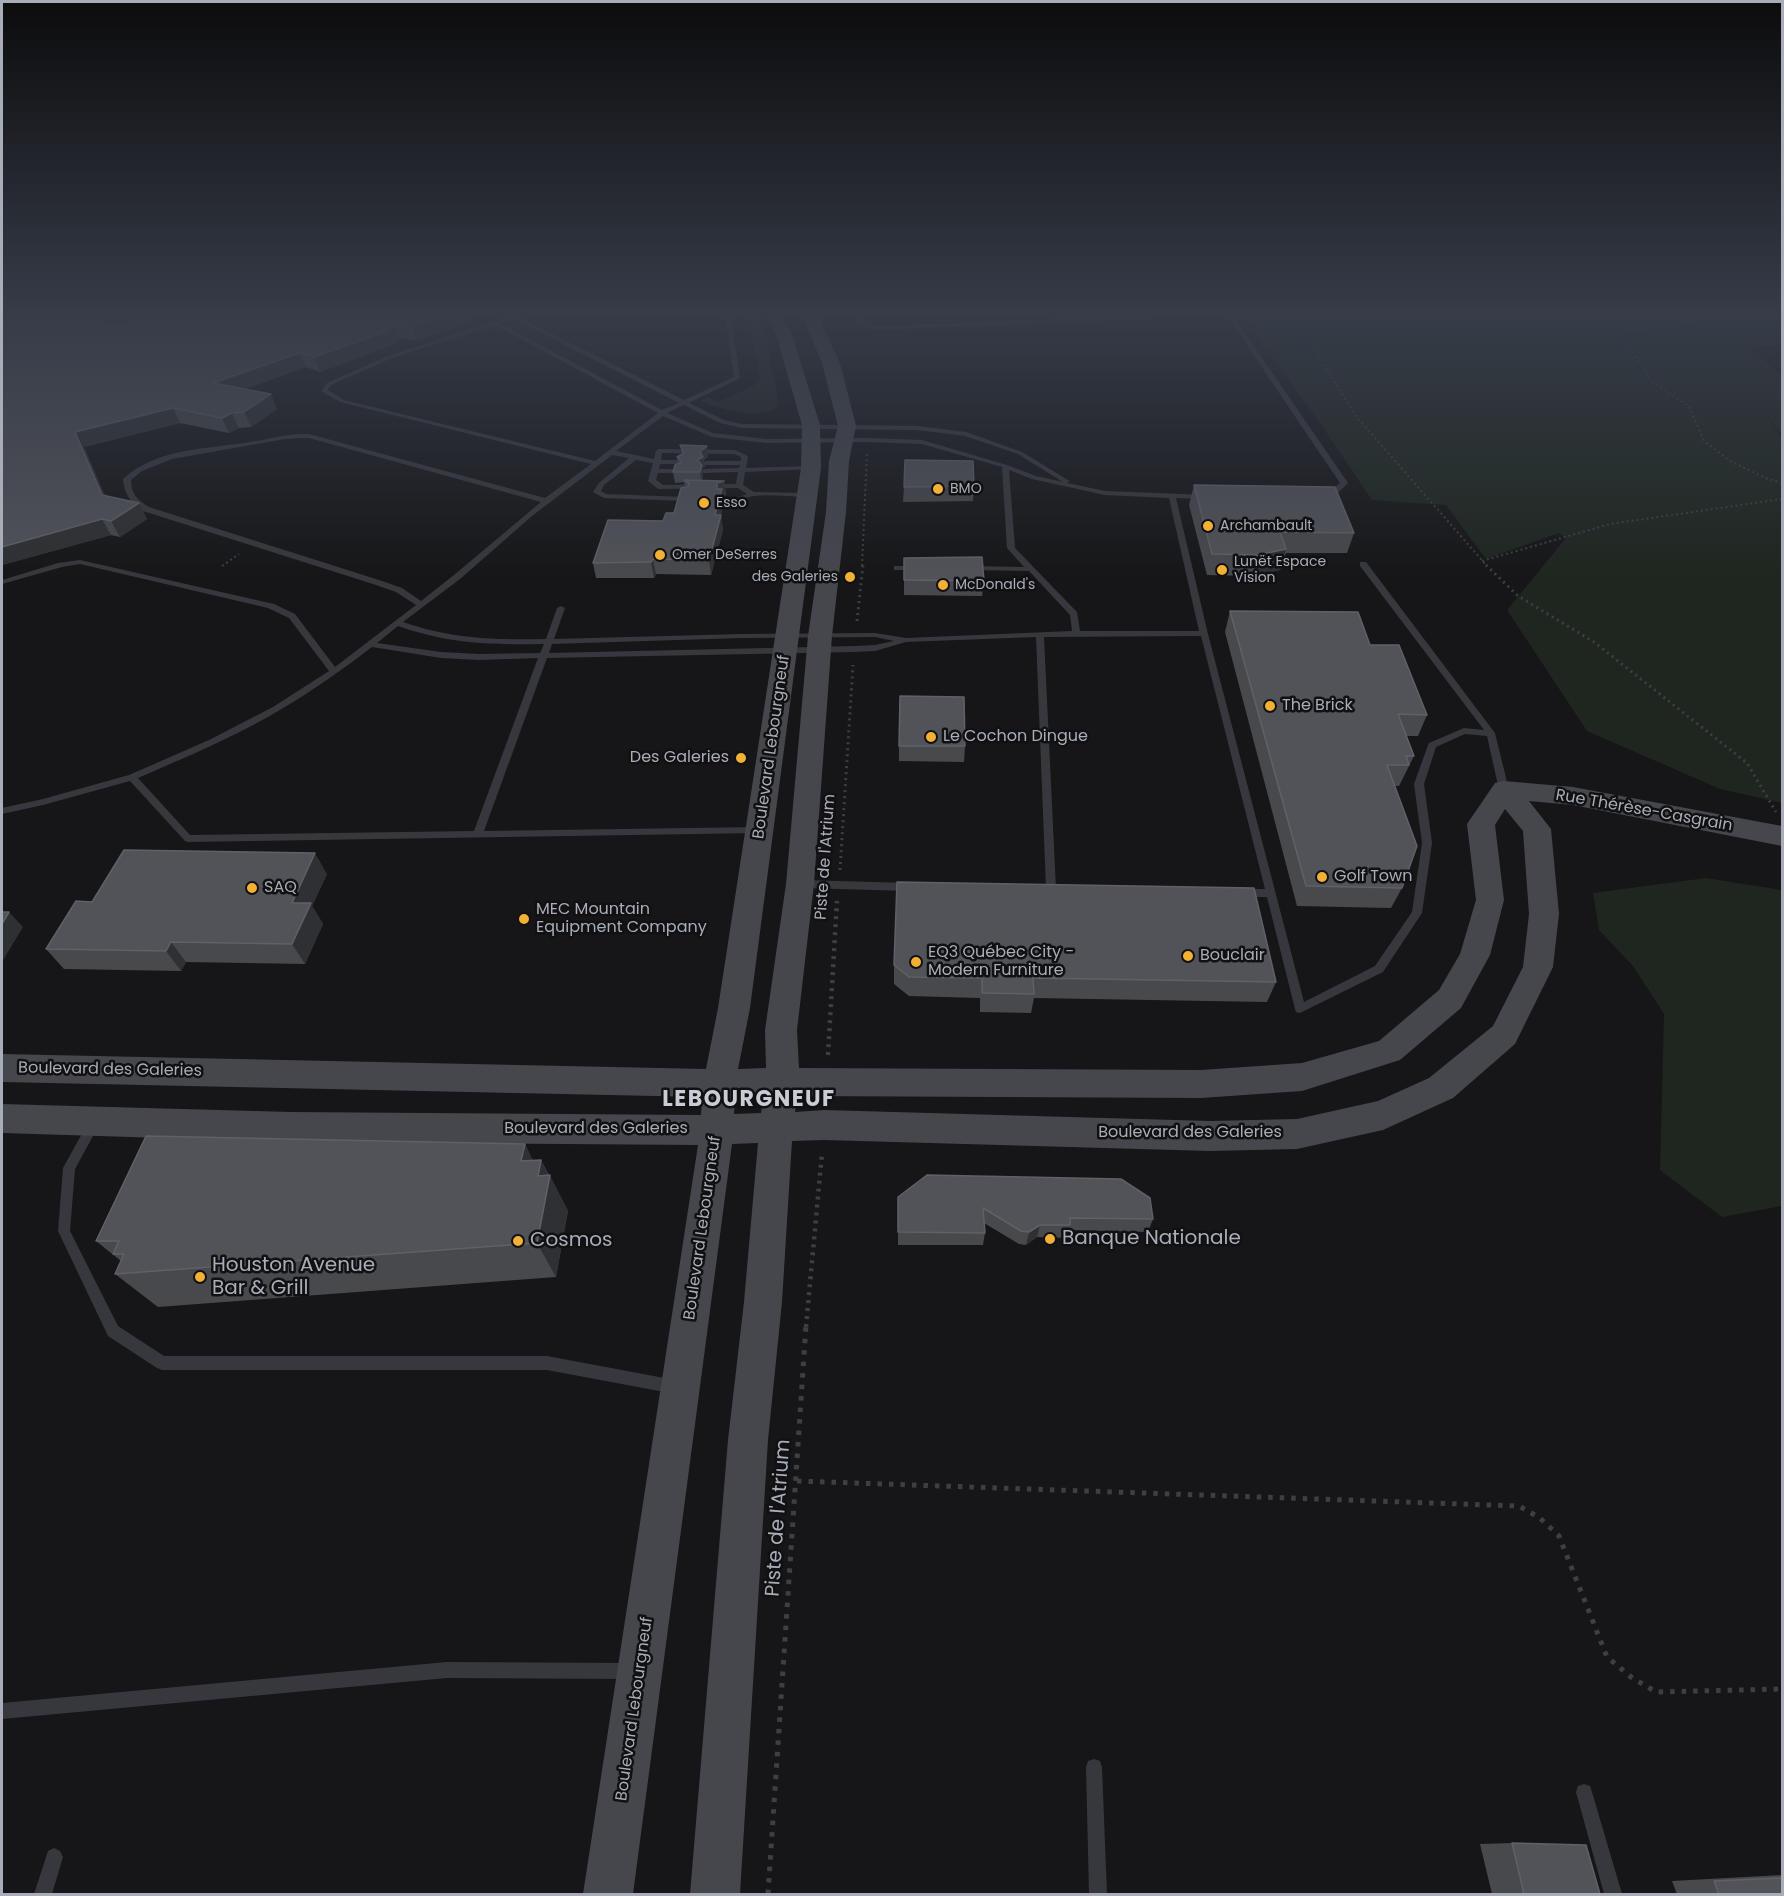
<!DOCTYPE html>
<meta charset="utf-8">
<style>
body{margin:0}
#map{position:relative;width:1784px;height:1896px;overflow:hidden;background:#161618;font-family:Poppins,sans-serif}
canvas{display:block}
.frame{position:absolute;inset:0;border:3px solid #a8adb8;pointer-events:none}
</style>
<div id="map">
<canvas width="1784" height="1896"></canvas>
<div class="frame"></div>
</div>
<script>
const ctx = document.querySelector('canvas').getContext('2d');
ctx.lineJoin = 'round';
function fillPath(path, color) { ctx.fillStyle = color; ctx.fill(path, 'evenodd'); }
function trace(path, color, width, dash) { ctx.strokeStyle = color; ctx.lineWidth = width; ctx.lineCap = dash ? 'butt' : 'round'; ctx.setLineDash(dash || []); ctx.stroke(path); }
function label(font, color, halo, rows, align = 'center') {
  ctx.font = font + ' Poppins,sans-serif'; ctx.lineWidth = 5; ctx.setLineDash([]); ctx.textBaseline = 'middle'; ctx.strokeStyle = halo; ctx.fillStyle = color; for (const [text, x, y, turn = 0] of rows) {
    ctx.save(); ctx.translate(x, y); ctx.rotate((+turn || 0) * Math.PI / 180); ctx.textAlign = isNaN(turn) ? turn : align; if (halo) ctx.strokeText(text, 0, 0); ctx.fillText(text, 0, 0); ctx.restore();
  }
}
fillPath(new Path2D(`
 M747 317H759L763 324 777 394 778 405C763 423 719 408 701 401L708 397 717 402 754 386 760 379Z
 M1242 317H1782V344L1752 348 1782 377V436L1763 409 1782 439V803L1720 789 1587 731 1507 610 1566 538 1559 533 1486 559 1446 505 1372 500 1316 417Z
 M1706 878 1782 890V1206L1722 1217 1660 1170 1664 1014 1633 966 1599 930 1593 893Z`), '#1e261f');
trace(new Path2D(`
 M1295 317 1355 415 1487 566
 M1705 317 1684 323 1620 332 1650 379 1689 407 1704 441 1730 461 1765 478 1782 483
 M1482 561 1610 524 1782 499
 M222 566 239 554
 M862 566 867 452`), '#3d3f44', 2, [2, 3]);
trace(new Path2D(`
 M1486 565 1518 596 1594 642 1747 763 1776 812
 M857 621 863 565
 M840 870 853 665`), '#3d3f44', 3, [2, 4]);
trace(new Path2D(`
 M828 1055 837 901
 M806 1327 822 1153`), '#3d3f44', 4.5, [3, 5]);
trace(new Path2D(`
 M797 1481 1519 1506 1540 1518 1559 1536 1607 1657 1631 1677 1656 1692 1782 1689
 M768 1894 806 1325`), '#3d3f44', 5, [4.5, 7]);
fillPath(new Path2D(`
 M118 317H128L105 323 102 321Z
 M509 317H519L684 400 734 377 725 317H731L740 378 689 403 724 420 742 424 917 426 966 432 1022 452 1068 480 1070 481 1067 483 1105 491 1207 495 1208 497 1204 499 1176 498 1208 634 1304 1002 1375 966 1412 912 1422 843 1414 784 1428 745 1429 743 1464 728 1484 730 1360 566V562H1366L1495 733 1509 790 1504 793 1499 790 1487 736 1465 734 1436 747 1424 784 1432 843 1422 913 1383 972 1300 1013 1296 1012 1295 1009 1267 897H1243L1238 893 1243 889H1265L1201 636 1044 637 1056 889 1051 893 1046 889 1036 637 906 642 875 651 855 652 547 658 484 831 759 827 764 830 759 833 188 842 185 841 130 781 43 805 2 814V808L43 799 129 775 209 740 273 707 329 671 289 618 268 608 80 564 62 567 2 584V580L58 563 80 560 274 604 295 614 335 667 416 605 396 592 373 584 143 511C131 503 124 494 123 479 156 448 208 449 250 442 270 439 288 433 309 434L545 498 591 464 340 402 321 391 327 383 388 356ZM514 319 679 403 662 410 500 323ZM495 325 658 413 595 461 344 400 328 390 331 385 392 358ZM684 405 720 423 742 428 917 430 965 436 1018 454 1063 482 1036 476 1007 465 922 440 866 438 766 439 713 433 667 413ZM663 416 712 437 766 443 866 442 922 444 1002 467 1007 548 1024 567 971 566 967 568 971 570 1029 571 1070 615 1072 631 906 638 875 633 741 634 554 639 565 608 561 606 557 608 546 639C494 640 452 639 403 622L460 579 532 516 612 455 629 458 599 483 593 492 604 498 688 501 689 499 685 497 606 494 601 491 604 485 636 460 653 463 648 481 658 489 738 488 747 494 736 498H721V502C737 504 741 498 754 496 771 494 791 497 808 497L812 495 808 493 754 492 743 485 745 472 813 469 814 468 811 466 746 468 748 456 735 450 659 449 656 451 654 459 616 451ZM300 438H309L541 502 454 575 421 601 402 588 379 580 149 507C137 500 131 494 131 480L142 471 172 459 285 439ZM662 453 734 454 741 457V461H706L703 463 706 465H740L739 468 704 469 701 471 704 473 738 472 736 484 663 485 656 480 658 473H678L681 471 678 469H659L660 464H680L683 462 680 460H661ZM1009 470 1032 479 1105 495 1169 498 1199 631H1080L1077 612 1015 548ZM398 626C450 644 490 645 544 644L540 653 479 654 441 652 377 643ZM875 637 894 641 875 645 855 646 549 653 552 644 741 638ZM372 647 441 658 479 660 538 658 474 831 190 835 138 778C186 757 235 737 280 710 312 691 342 670 372 647Z
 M855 317H861L862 321 877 326 1113 317H1150L1147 319 876 330 857 323Z
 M1228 317H1234L1348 483C1341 490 1331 502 1321 496L1327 494 1340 483Z
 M894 566H916L920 568 916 570H894Z
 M802 880 909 883 914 887 909 891 802 888 797 884Z
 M93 1120 97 1121 99 1125 75 1169 70 1231 118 1326 164 1356H547L675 1380 680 1382 682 1387 680 1392 675 1394 547 1370H162L157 1368 108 1336 58 1231 63 1168 89 1121Z
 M447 1662 631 1663 637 1665 639 1671 637 1677 631 1679 447 1678 2 1719V1703Z
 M1094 1759 1100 1761 1102 1767 1107 1894H1089L1086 1767 1088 1761Z
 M1584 1784 1590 1786 1592 1792 1622 1894H1604L1576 1792 1578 1786Z
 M54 1848 60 1851 63 1857 52 1894H34L48 1851Z`), '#37383d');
fillPath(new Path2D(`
 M766 317H782L791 331 820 425 821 468 750 1008 738 1069 766 1068 765 1030 786 884 808 636 826 512 829 461 838 426 822 363 803 317H819L840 363 856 426 849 461 846 512 832 636 814 884 797 1030 799 1068 1201 1070 1302 1063 1379 1041 1439 990 1460 954 1476 900 1467 824 1495 783 1504 781 1573 787 1782 826V846L1573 805 1529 801 1551 829 1559 914 1553 967 1515 1044 1453 1098 1383 1130 1297 1149 1210 1151 824 1140 792 1141 782 1302 768 1440 740 1894H690L728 1440 744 1302 758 1143 732 1144 633 1894H583L698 1145 291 1142 2 1133V1104L291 1112 701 1115 702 1097 2 1082V1054L706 1069 718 1008 801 468 802 425 775 331ZM1505 809 1523 831 1529 914 1523 967 1493 1026 1429 1078 1378 1101 1297 1119 1210 1121 824 1110 795 1112 798 1096 1201 1098 1302 1091 1400 1060 1461 1008 1490 955 1504 900 1495 825ZM764 1096 761 1113 734 1114 735 1097Z`), '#45474d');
fillPath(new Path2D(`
 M2 317 118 322 117 323 473 321 416 340 399 339 390 346 320 372 306 367 245 389 277 409 251 427 239 428 229 433 180 423 84 447 105 496 147 519 120 537 111 535 2 565Z
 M680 445 707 446 708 456 704 460 705 467 702 468 703 475 702 480 724 481 726 495 722 497 723 504 721 515 723 530 711 575 656 574 654 578H596L593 563 674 513 685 488 684 482 675 483 673 472 678 463 677 457 682 454Z
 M1194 485 1354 533 1347 553H1286L1280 570 1252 576 1207 575 1189 505Z
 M974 486 973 501 903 502 904 487Z
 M904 558 984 581 982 596 904 595Z
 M1230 611 1370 645 1427 715 1418 736H1406L1414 756 1399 786H1395L1402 888 1391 908 1297 906 1225 632Z
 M899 746H965L964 762 899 761Z
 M327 874 312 906 323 924 305 964 186 962 181 971 64 969 46 949 92 902Z
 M894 965 1276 982 1267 1002 1034 998 1031 1013 980 1012V998L909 996 894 984Z
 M525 1144 533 1161 541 1160 568 1211 556 1277 158 1307 115 1274 121 1261 96 1241Z
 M898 1197 1153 1219 1148 1232 1069 1230 1067 1238 1037 1237 1026 1245 1019 1244 984 1223 985 1233 983 1245H898Z
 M1512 1843 1600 1894H1492L1480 1844Z
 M1782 1875V1894H1677L1672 1881Z`), '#47494d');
fillPath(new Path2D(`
 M70 317H116L118 322 107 341Z
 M439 317H472L473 321 416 340 412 326Z
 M395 325 399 339 390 346 320 372 314 357Z
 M300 353 306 367 220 398 213 383Z
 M271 394 277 409 251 427 244 412Z
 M173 408 180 423 84 447 111 511 102 495 75 432Z
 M232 413 239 428 229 433 222 418Z
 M707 446 708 456 704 460 705 467 702 468 703 475 702 482 697 460 700 452Z
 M724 481 726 495 722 497 723 504 720 518 721 515 723 530 711 575 709 560 715 515 717 483Z
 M139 503 147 519 120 537 111 521Z
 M102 519 111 535 2 565V547Z
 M1286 549 1280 570 1252 576 1258 555Z
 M653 559 656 574 654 578 651 562Z
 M315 853 327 874 312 906 323 924 305 964 292 944V903Z
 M9 912 23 927 2 962V924Z
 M171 942 186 962 181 971 166 951Z
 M525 1144 539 1173 541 1160 550 1179V1175L568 1211 556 1277 537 1243 521 1161Z
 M1040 1225 1037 1237 1026 1245 1029 1232Z`), '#2f3033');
const building = new Path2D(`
 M2 317H106L100 327 148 317H439L412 326 395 325 385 332 314 357 300 353 213 383 271 394 244 412 232 413 222 418 173 408 75 432 102 495 139 503 111 521 102 519 2 547Z
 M680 445 707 446 700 452 703 457 697 460 702 465 700 472H673L675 465 682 462 677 457 684 453Z
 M905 460 973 461 974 486 904 487Z
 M684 480 724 481 717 483V489H722L715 515H721L709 560 653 559 651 562 593 563 608 520 663 521 666 513H674L681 488 688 487 689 483Z
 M1194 485 1335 487 1354 533 1280 532 1286 549 1258 555 1212 554Z
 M982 557 984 581 904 580V558Z
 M1230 611 1358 612 1370 645H1399L1427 715 1398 714 1414 756H1406L1409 765H1387L1417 846 1402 888 1306 886Z
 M900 696 964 697 965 746H899Z
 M124 850 315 853 292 903H311L292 944 171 942 166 951 46 949 76 901 92 902Z
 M897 882 1254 888 1276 982 1033 978 1034 994 982 993V978L909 977 894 965Z
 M2 912H9L2 924Z
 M146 1136 525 1144 521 1161 541 1160 538 1176 550 1175 537 1243 115 1274 124 1254H113L119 1241H96Z
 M927 1175 1121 1179 1150 1198 1153 1219 1070 1218V1225H1040L1029 1232 1021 1231 983 1208 985 1233 898 1232V1197Z
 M1512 1843 1586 1845 1600 1894H1524Z
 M1782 1878V1894H1719L1714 1881Z`);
fillPath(building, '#525359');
trace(building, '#5f6168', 1.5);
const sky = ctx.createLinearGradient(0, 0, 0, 582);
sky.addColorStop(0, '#0c0c0d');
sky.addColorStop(0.54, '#363c48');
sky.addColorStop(1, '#363c4800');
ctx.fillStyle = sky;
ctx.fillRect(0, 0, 1784, 582);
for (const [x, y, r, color] of [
 [938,489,6,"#f2b134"],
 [704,503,6,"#f2b134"],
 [1208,526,6,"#f2b134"],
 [660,555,6,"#f2b134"],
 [1222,570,6,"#f2b134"],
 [850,577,6,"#f2b134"],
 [943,585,6,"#f2b134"],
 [1270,706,6,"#f2b134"],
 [931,737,6,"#f2b134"],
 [741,758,6,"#f2b134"],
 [1322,877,6,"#f2b134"],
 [252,888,6,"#f2b134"],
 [524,919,6,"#f2b134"],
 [1188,956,6,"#f2b134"],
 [916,962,6,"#f2b134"],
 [1050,1239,6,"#f2b134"],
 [518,1241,6,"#f2b134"],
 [200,1277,6,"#f2b134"]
]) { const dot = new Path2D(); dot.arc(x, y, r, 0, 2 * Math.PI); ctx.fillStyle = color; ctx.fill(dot); trace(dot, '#111113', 2); }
label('14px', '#a8adb8', '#111113', [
 ["BMO",950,489],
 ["Esso",716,503],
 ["Archambault",1220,526],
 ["Omer DeSerres",672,555],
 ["Lunët Espace",1234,562],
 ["Vision",1234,578],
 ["des Galeries",838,577,"right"],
 ["McDonald's",955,585]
], 'left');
label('16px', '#a8adb8', '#111113', [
 ["The Brick",1282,706],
 ["Le Cochon Dingue",943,737],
 ["Des Galeries",729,758,"right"],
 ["Golf Town",1334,877],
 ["SAQ",264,888],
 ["MEC Mountain",536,910],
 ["Equipment Company",536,928],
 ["EQ3 Québec City -",928,953],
 ["Modern Furniture",928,971],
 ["Bouclair",1200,956]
], 'left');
label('16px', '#a8adb8', '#111113', [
 ["Boulevard Lebourgneuf",772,747,-82],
 ["Rue Thérèse-Casgrain",1644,811,10],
 ["Piste de l'Atrium",826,857,-86],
 ["Boulevard des Galeries",110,1070,1],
 ["Boulevard des Galeries",596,1129],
 ["Boulevard des Galeries",1190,1133],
 ["Boulevard Lebourgneuf",703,1228,-82],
 ["Boulevard Lebourgneuf",635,1709,-82]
]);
label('20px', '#a8adb8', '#111113', [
 ["Banque Nationale",1062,1239],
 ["Cosmos",530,1241],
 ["Houston Avenue",212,1266],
 ["Bar & Grill",212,1289]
], 'left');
label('20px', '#a8adb8', '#111113', [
 ["Piste de l'Atrium",779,1518,-86]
]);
ctx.letterSpacing = '1.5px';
label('bold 22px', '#c9ccd4', '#111113', [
 ["LEBOURGNEUF",749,1100]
]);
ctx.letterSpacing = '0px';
</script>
